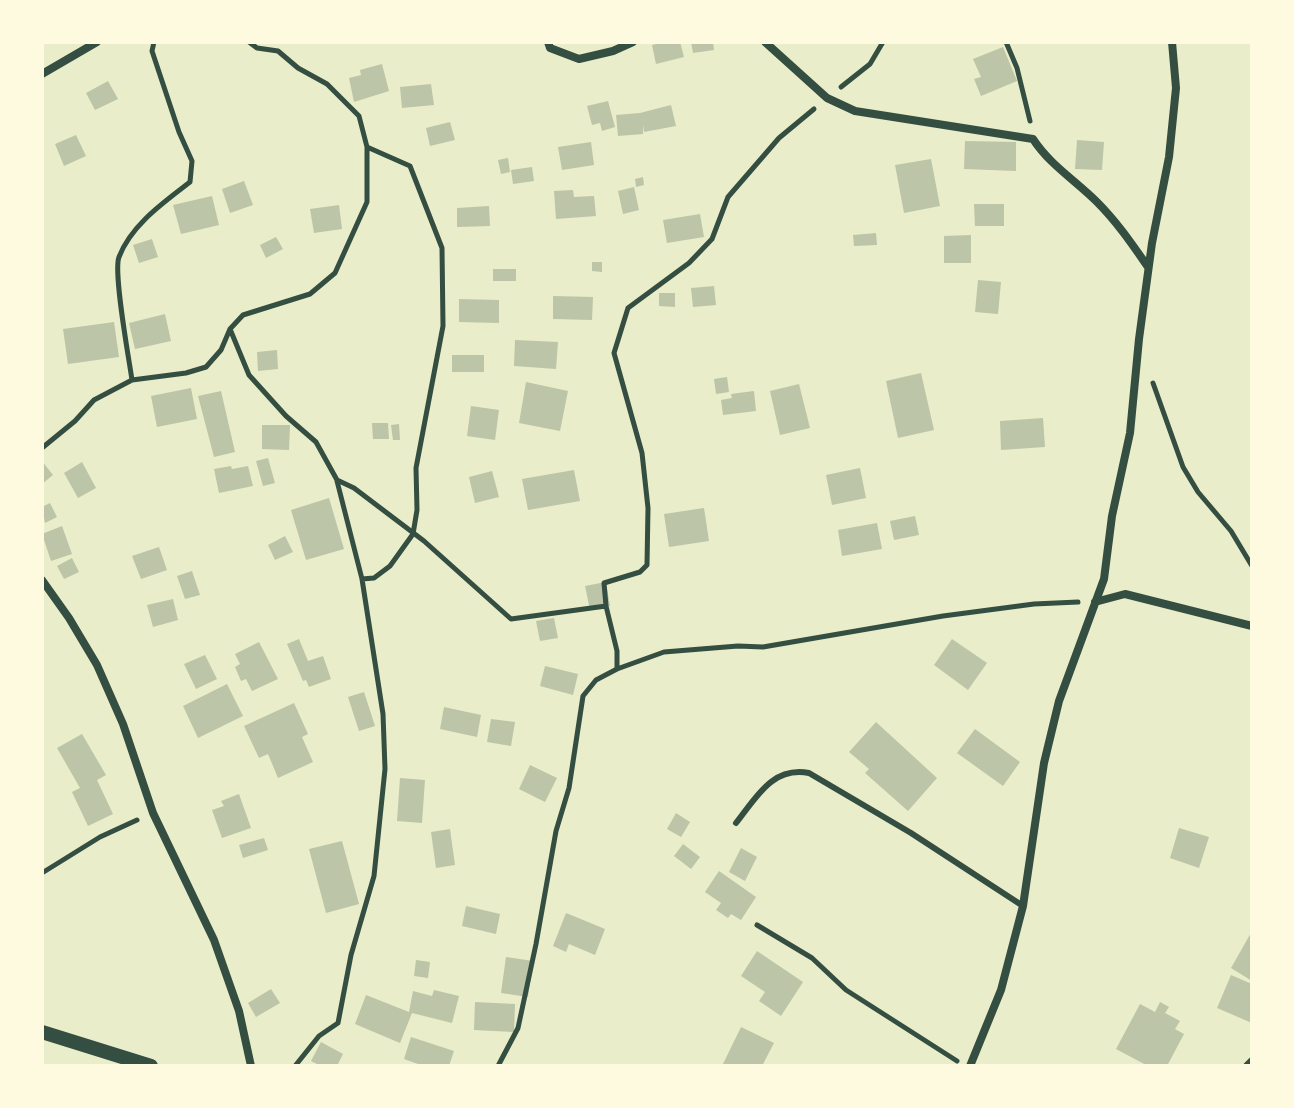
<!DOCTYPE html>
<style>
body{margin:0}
#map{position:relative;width:1294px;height:1108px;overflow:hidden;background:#e9edc9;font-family:Raleway,sans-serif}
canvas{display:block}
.frame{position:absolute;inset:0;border:44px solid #fefae0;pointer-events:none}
</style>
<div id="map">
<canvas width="1294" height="1108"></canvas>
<div class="frame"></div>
</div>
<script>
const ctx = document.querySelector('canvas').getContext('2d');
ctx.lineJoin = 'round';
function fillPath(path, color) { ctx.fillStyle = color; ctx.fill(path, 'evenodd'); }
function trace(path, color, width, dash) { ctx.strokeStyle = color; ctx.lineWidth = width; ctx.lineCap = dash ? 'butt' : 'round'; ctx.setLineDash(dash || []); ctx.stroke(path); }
fillPath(new Path2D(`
 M664 42H680L684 57 656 64 652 45Z
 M691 42H713L714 50 693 53Z
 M1003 47 1017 81 981 96 974 79 981 77 973 59Z
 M382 64 389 91 354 102 349 78 361 75 360 70Z
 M108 81 118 99 95 110 86 93Z
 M431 84 434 105 402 108 400 87Z
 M608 101 615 127 602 131 600 123 592 125 587 106Z
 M671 105 676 126 644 132 643 124V134L618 136 616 115 640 113Z
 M450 122 455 140 430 146 426 128Z
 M76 135 86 156 64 166 55 144Z
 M1077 140 1104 142 1102 170 1075 169Z
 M965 141 1016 142V171L964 169Z
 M591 142 594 165 562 170 558 147Z
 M508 158 510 172 501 174 498 160Z
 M931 159 940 206 904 213 895 165Z
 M532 167 534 181 513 184 511 170Z
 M643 177 644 185 636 187 635 179Z
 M244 181 253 205 230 213 222 189Z
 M634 187 639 210 623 214 618 191Z
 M573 190 574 197 594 196 596 216 556 219 554 191Z
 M212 196 219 225 181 234 173 205Z
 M974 204H1004V226H975Z
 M339 205 342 229 314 233 310 209Z
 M489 206 490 226 457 227V208Z
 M700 214 704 237 667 243 663 220Z
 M876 233 877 245 854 246 853 235Z
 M971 235V263H944V236Z
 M276 237 283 249 266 258 260 245Z
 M152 239 158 257 139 263 133 245Z
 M592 262H602V272L592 271Z
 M493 269H516V281H493Z
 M978 280 1001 282 998 314 975 312Z
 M714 286 716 305 693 307 691 288Z
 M659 293H675V307L659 306Z
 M553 296 593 297 592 320 553 319Z
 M459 299 499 300V323L459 322Z
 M165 314 171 341 135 349 129 323Z
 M114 322 119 357 68 364 63 329Z
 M515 340 558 342 556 369 514 366Z
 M277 350 278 369 258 371 257 352Z
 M452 355H484V372H452Z
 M921 373 934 430 898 438 886 381Z
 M727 377 729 392 716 394 714 379Z
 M526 382 568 391 560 431 519 423Z
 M799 384 810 428 780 435 770 391Z
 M191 388 197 419 157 427 151 396Z
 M221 391 235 452 214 457 198 396Z
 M754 391 756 411 723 415 721 400 732 398 731 394Z
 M471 406 499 410 495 440 467 436Z
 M1043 418 1045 447 1001 450 1000 421Z
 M372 423H388L389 439H373Z
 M399 424 400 440H393L391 425Z
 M262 425H290L289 450 262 449Z
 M268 458 275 483 263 486 256 461Z
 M42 461 53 475 42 484Z
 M82 462 96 488 78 498 64 473Z
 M231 466 232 469 248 466 253 486 219 493 214 469Z
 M860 468 866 498 832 505 826 475Z
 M574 470 580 501 528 510 522 479Z
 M492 471 499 497 475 503 469 477Z
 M329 498 344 549 306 560 291 510Z
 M50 503 57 517 45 523 42 507Z
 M704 508 709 541 669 547 664 514Z
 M915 516 919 535 894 540 890 521Z
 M877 523 882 549 842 556 838 530Z
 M62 526 72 554 51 561 42 534Z
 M285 536 293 552 275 560 268 545Z
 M159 547 167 570 141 579 132 556Z
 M72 558 79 572 64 579 57 566Z
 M192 571 200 595 185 599 177 576Z
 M606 582 610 606 590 610 585 586Z
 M173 599 178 620 153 627 147 605Z
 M554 618 558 638 540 641 536 621Z
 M299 639 308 661 323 656 331 679 309 687 306 680 303 681 287 644Z
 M952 639 987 663 968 690 934 665Z
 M259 642 278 679 252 691 246 679 241 681 235 667 240 664 235 654Z
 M205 655 217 679 196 689 184 664Z
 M545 666 578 674 573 695 540 686Z
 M227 684 243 716 198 738 183 706Z
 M364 692 375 726 359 731 348 697Z
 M294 703 308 734 302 737 313 762 278 778 268 754 259 758 244 726Z
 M444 707 481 715 477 737 440 729Z
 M491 719 515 722 511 746 487 742Z
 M876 722 937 778 908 811 865 773 869 769 849 752Z
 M975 729 1020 762 1003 786 957 753Z
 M82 734 106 775 97 780 113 814 88 826 72 792 80 788 57 748Z
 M530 765 557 778 545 802 519 789Z
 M400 778 425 780 422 823 397 821Z
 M239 794 251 828 222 838 212 810 224 806 221 801Z
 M676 813 690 822 681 837 667 829Z
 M1179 828 1209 837 1199 868 1170 858Z
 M450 829 455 865 436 868 431 832Z
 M264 838 268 850 243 858 239 845Z
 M342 841 359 904 326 913 309 849Z
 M683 844 700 857 691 869 674 856Z
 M741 848 757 857 745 881 729 872Z
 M719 871 756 897 741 920 731 914 728 918 716 910 721 903 705 892Z
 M466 906 500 914 496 934 462 926Z
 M566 913 605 929 595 955 569 944 566 952 553 946Z
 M1252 931V981L1231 968Z
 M757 951 803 982 781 1016 759 1001 765 992 741 976Z
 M506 957 533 961 528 997 501 993Z
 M416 960 430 962 428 978 414 976Z
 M1231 975 1252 984V1023L1217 1008Z
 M271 989 280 1003 256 1017 248 1003Z
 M434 990 459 996 452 1023 412 1013 400 1043 355 1024 366 995 409 1012 413 991 432 996Z
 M475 1002 515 1004 514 1032 474 1030Z
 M1160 1002 1169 1007 1165 1013 1180 1021 1175 1029 1184 1034 1167 1066H1148L1116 1049 1140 1004 1155 1012Z
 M741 1027 774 1043 762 1066H722Z
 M411 1037 454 1051 449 1066H418V1064L404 1059Z
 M321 1042 343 1054 337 1066H321L311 1061Z`), '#bcc5a7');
trace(new Path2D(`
 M249 42 257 48 278 51 298 68 327 84 359 116 367 147 410 166 442 248 443 326 416 468 417 510 413 534 390 566 374 578 362 579
 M1006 42 1017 68 1030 121
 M841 87 870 64 883 42
 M230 329 249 375 286 416 316 442 337 480 354 488 424 541 511 619 606 606 617 651V669L664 652 738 646 763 647 943 616 1034 604 1078 602
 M132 380C129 359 113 272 119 257 131 225 164 202 190 182L192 161 179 132 152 51 154 42
 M1153 383 1183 467 1198 492 1231 531 1252 566
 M42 448 75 421 94 400 132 380 186 373 206 367 221 350 230 329 243 315 310 294 335 273 367 202V147
 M606 606 604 583 640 572 647 565 648 508 642 453 614 353 628 308 689 263 712 239 728 197 779 138 814 109
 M42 873 100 837 137 820
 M757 925 812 958 846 990 957 1061
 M295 1066 319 1036 338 1023 351 955 374 876 385 769 383 714 362 579 337 481
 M498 1066 518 1028 536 944 556 831 569 788 583 696 596 680 617 669`), '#344e41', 5);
trace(new Path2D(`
 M736 823C756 798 772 766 809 773L911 833 1023 906`), '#344e41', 6);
trace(new Path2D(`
 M548 42 550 48 579 59 613 51 633 42
 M765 42 827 98 855 111 1033 139C1050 165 1075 180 1097 202 1117 222 1132 244 1148 267
 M42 74 97 42
 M42 580 69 618 97 665 123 724 153 813 214 940 239 1011 251 1066
 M1095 602 1125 594 1252 626
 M970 1066 1001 990 1023 906 1044 763 1059 701 1104 579 1112 516 1130 433 1139 339 1152 243 1169 157 1176 88 1172 42
 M1247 1066 1252 1061`), '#344e41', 8);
trace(new Path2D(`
 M42 1032 151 1066`), '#344e41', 14);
</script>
